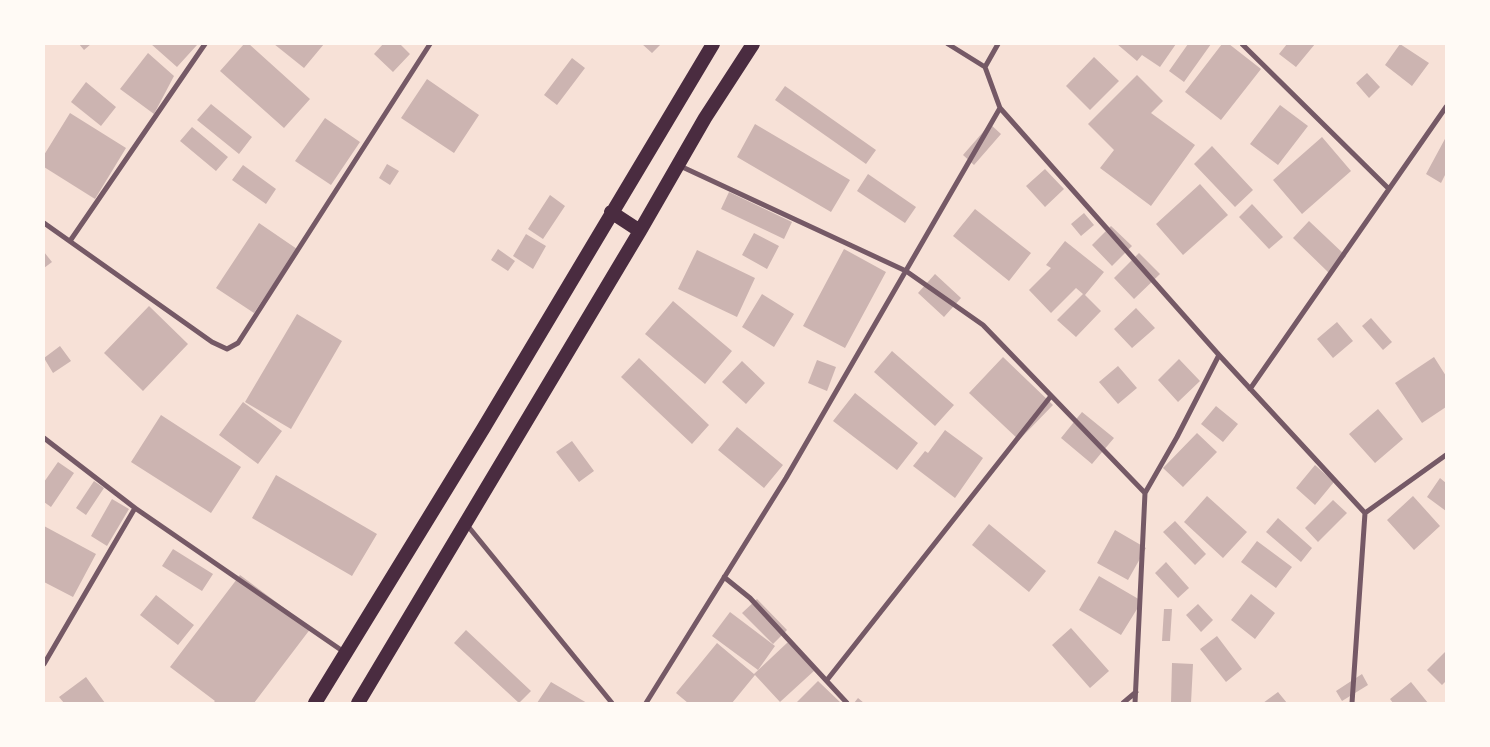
<!DOCTYPE html>
<style>
body{margin:0}
#map{position:relative;width:1490px;height:747px;overflow:hidden;background:#f7e1d7;font-family:Lora,serif}
canvas{display:block}
.frame{position:absolute;inset:0;border:45px solid #fffaf5;pointer-events:none}
</style>
<div id="map">
<canvas width="1490" height="747"></canvas>
<div class="frame"></div>
</div>
<script>
const ctx = document.querySelector('canvas').getContext('2d');
ctx.lineJoin = 'round';
function fillPath(path, color) { ctx.fillStyle = color; ctx.fill(path, 'evenodd'); }
function trace(path, color, width, dash) { ctx.strokeStyle = color; ctx.lineWidth = width; ctx.lineCap = dash ? 'butt' : 'round'; ctx.setLineDash(dash || []); ctx.stroke(path); }
fillPath(new Path2D(`
 M79 44H91L84 50Z
 M151 44H195L197 45 177 67Z
 M244 44H249L310 99 284 128 220 71Z
 M274 44H324L304 68Z
 M383 44H400L410 54 393 72 374 54Z
 M642 44H661L652 53Z
 M1117 44H1176L1160 67 1142 55 1137 61Z
 M1188 44H1211L1184 82 1169 71Z
 M1222 44H1229L1261 69 1221 120 1185 92Z
 M1287 44H1315L1296 67 1279 54Z
 M1400 44 1429 63 1412 86 1385 65Z
 M148 53 174 76 154 114 120 89Z
 M1094 57 1119 81 1090 110 1066 86Z
 M572 58 585 68 557 105 544 95Z
 M1367 73 1380 87 1369 98 1356 83Z
 M1137 75 1163 101 1151 113 1195 145 1151 206 1100 168 1114 150 1088 124Z
 M427 79 479 115 454 153 401 118Z
 M86 82 116 107 101 126 71 102Z
 M785 86 876 150 866 164 775 100Z
 M211 104 252 137 239 154 197 120Z
 M1280 105 1308 126 1278 165 1250 144Z
 M70 113 126 148 95 199 44 167V155Z
 M325 118 360 142 331 185 295 161Z
 M755 124 850 180 831 212 737 157Z
 M990 124 1001 134 974 165 963 155Z
 M192 127 228 157 216 171 180 141Z
 M1322 137 1351 171 1302 214 1273 180Z
 M1446 137V173L1441 183 1426 174Z
 M1212 146 1253 190 1235 207 1194 164Z
 M387 164 399 171 390 185 379 178Z
 M243 165 276 189 266 204 232 180Z
 M1045 169 1064 189 1045 207 1026 186Z
 M868 174 916 207 905 223 857 191Z
 M1200 184 1228 215 1183 255 1156 224Z
 M729 192 792 222 784 239 721 209Z
 M550 195 565 206 543 239 528 229Z
 M1252 204 1283 237 1269 249 1239 217Z
 M975 209 1031 253 1009 281 953 236Z
 M1084 213 1094 225 1081 236 1071 224Z
 M1309 221 1346 256 1329 273 1293 238Z
 M259 223 297 249 254 313 216 288Z
 M1111 226 1132 246 1112 266 1092 245Z
 M754 233 779 246 767 269 742 255Z
 M526 234 546 246 533 269 513 256Z
 M1065 241 1104 272 1085 295 1101 311 1076 337 1057 320 1083 294 1076 288 1051 313 1029 290 1051 268 1046 265Z
 M498 249 515 261 508 271 491 260Z
 M844 249 886 272 845 348 803 326Z
 M697 250 755 278 737 317 678 289Z
 M44 252 52 262 44 268Z
 M1139 253 1160 274 1134 299 1114 278Z
 M935 274 961 298 944 317 918 293Z
 M762 294 794 314 774 347 742 327Z
 M673 301 732 351 705 384 645 334Z
 M149 306 188 344 143 391 104 353Z
 M1136 308 1155 328 1132 348 1114 329Z
 M297 314 342 341 291 429 245 402Z
 M1371 318 1392 342 1383 350 1362 326Z
 M1337 322 1353 341 1333 358 1317 339Z
 M60 346 71 361 53 373 44 358Z
 M892 351 954 405 935 426 874 372Z
 M1003 357 1053 405 1019 440 969 393Z
 M1434 357 1446 376V407L1422 423 1395 383Z
 M639 358 709 425 692 444 621 377Z
 M1179 359 1200 381 1178 402 1158 380Z
 M817 360 836 367 827 391 808 383Z
 M742 361 765 383 746 404 722 382Z
 M1118 366 1137 388 1118 404 1099 382Z
 M855 393 918 443 897 470 833 421Z
 M243 402 282 431 258 464 219 435Z
 M1216 406 1238 424 1223 442 1201 424Z
 M1378 409 1403 439 1375 463 1349 434Z
 M1082 412 1114 438 1092 464 1061 438Z
 M161 415 241 467 211 513 131 462Z
 M737 427 783 465 764 488 718 450Z
 M945 430 983 458 955 498 913 466 925 451 928 453Z
 M1197 433 1217 452 1183 487 1163 468Z
 M572 441 594 471 579 482 556 452Z
 M58 462 74 473 51 507 44 502V482Z
 M1315 465 1334 482 1315 505 1296 488Z
 M276 475 377 534 352 576 252 518Z
 M1440 478 1446 483V511L1427 497Z
 M94 481 104 488 86 515 76 508Z
 M1207 496 1247 532 1223 558 1184 522Z
 M1413 496 1440 526 1414 550 1387 520Z
 M112 499 129 509 107 546 91 536Z
 M1333 500 1347 513 1318 542 1305 528Z
 M1278 518 1312 548 1301 562 1266 532Z
 M1175 521 1206 554 1195 565 1163 532Z
 M989 524 1046 571 1029 592 972 545Z
 M44 526 96 554 73 597 44 582Z
 M1115 530 1146 548 1128 580 1097 563Z
 M1257 541 1292 567 1276 588 1241 562Z
 M173 549 213 574 202 591 162 566Z
 M1166 562 1189 588 1178 598 1155 573Z
 M240 575 311 628 254 703H213L215 701 170 667Z
 M1099 576 1142 601 1121 635 1079 610Z
 M1251 594 1275 613 1255 639 1231 620Z
 M156 595 194 625 178 645 140 615Z
 M757 599 787 630 773 644 742 613Z
 M1198 604 1213 620 1201 632 1186 615Z
 M1164 609H1172L1170 641H1162Z
 M730 612 775 646 758 670 712 636Z
 M1071 628 1109 671 1090 688 1052 645Z
 M466 630 531 691 519 703 454 643Z
 M1217 636 1242 669 1226 682 1200 649Z
 M788 642 815 670 780 702 755 675 732 703H688L676 693 717 643 754 674Z
 M1446 651V681L1442 685 1427 670Z
 M1172 663 1193 664 1191 703H1171Z
 M1362 674 1368 685 1342 701 1336 691Z
 M86 677 105 703H64L59 697Z
 M818 681 841 703H796Z
 M551 682 587 703H537Z
 M1411 682 1428 703H1393L1390 699Z
 M1278 692 1287 703H1263Z
 M858 698 864 703H854Z`), '#ccb4b1');
trace(new Path2D(`
 M948 44 985 67 1000 108 1219 355 1365 513 1352 703
 M1242 44 1389 189
 M985 67 998 44
 M678 165 906 271 983 325 1145 493
 M44 223 212 342 227 349 238 343 430 44
 M70 241 205 44
 M1250 389 1446 107
 M44 438 135 508 344 652
 M1365 513 1446 455
 M467 525 612 703
 M724 577 750 598 847 703
 M44 664 135 508
 M827 680 1051 396
 M646 703 786 478 1000 108
 M1123 703 1136 692
 M1135 703 1145 493 1177 437 1219 355`), '#755966', 5);
trace(new Path2D(`
 M611 212 640 231
 M315 703 483 429 713 44
 M358 703 640 231 705 118 753 44`), '#4a2c40', 14);
</script>
